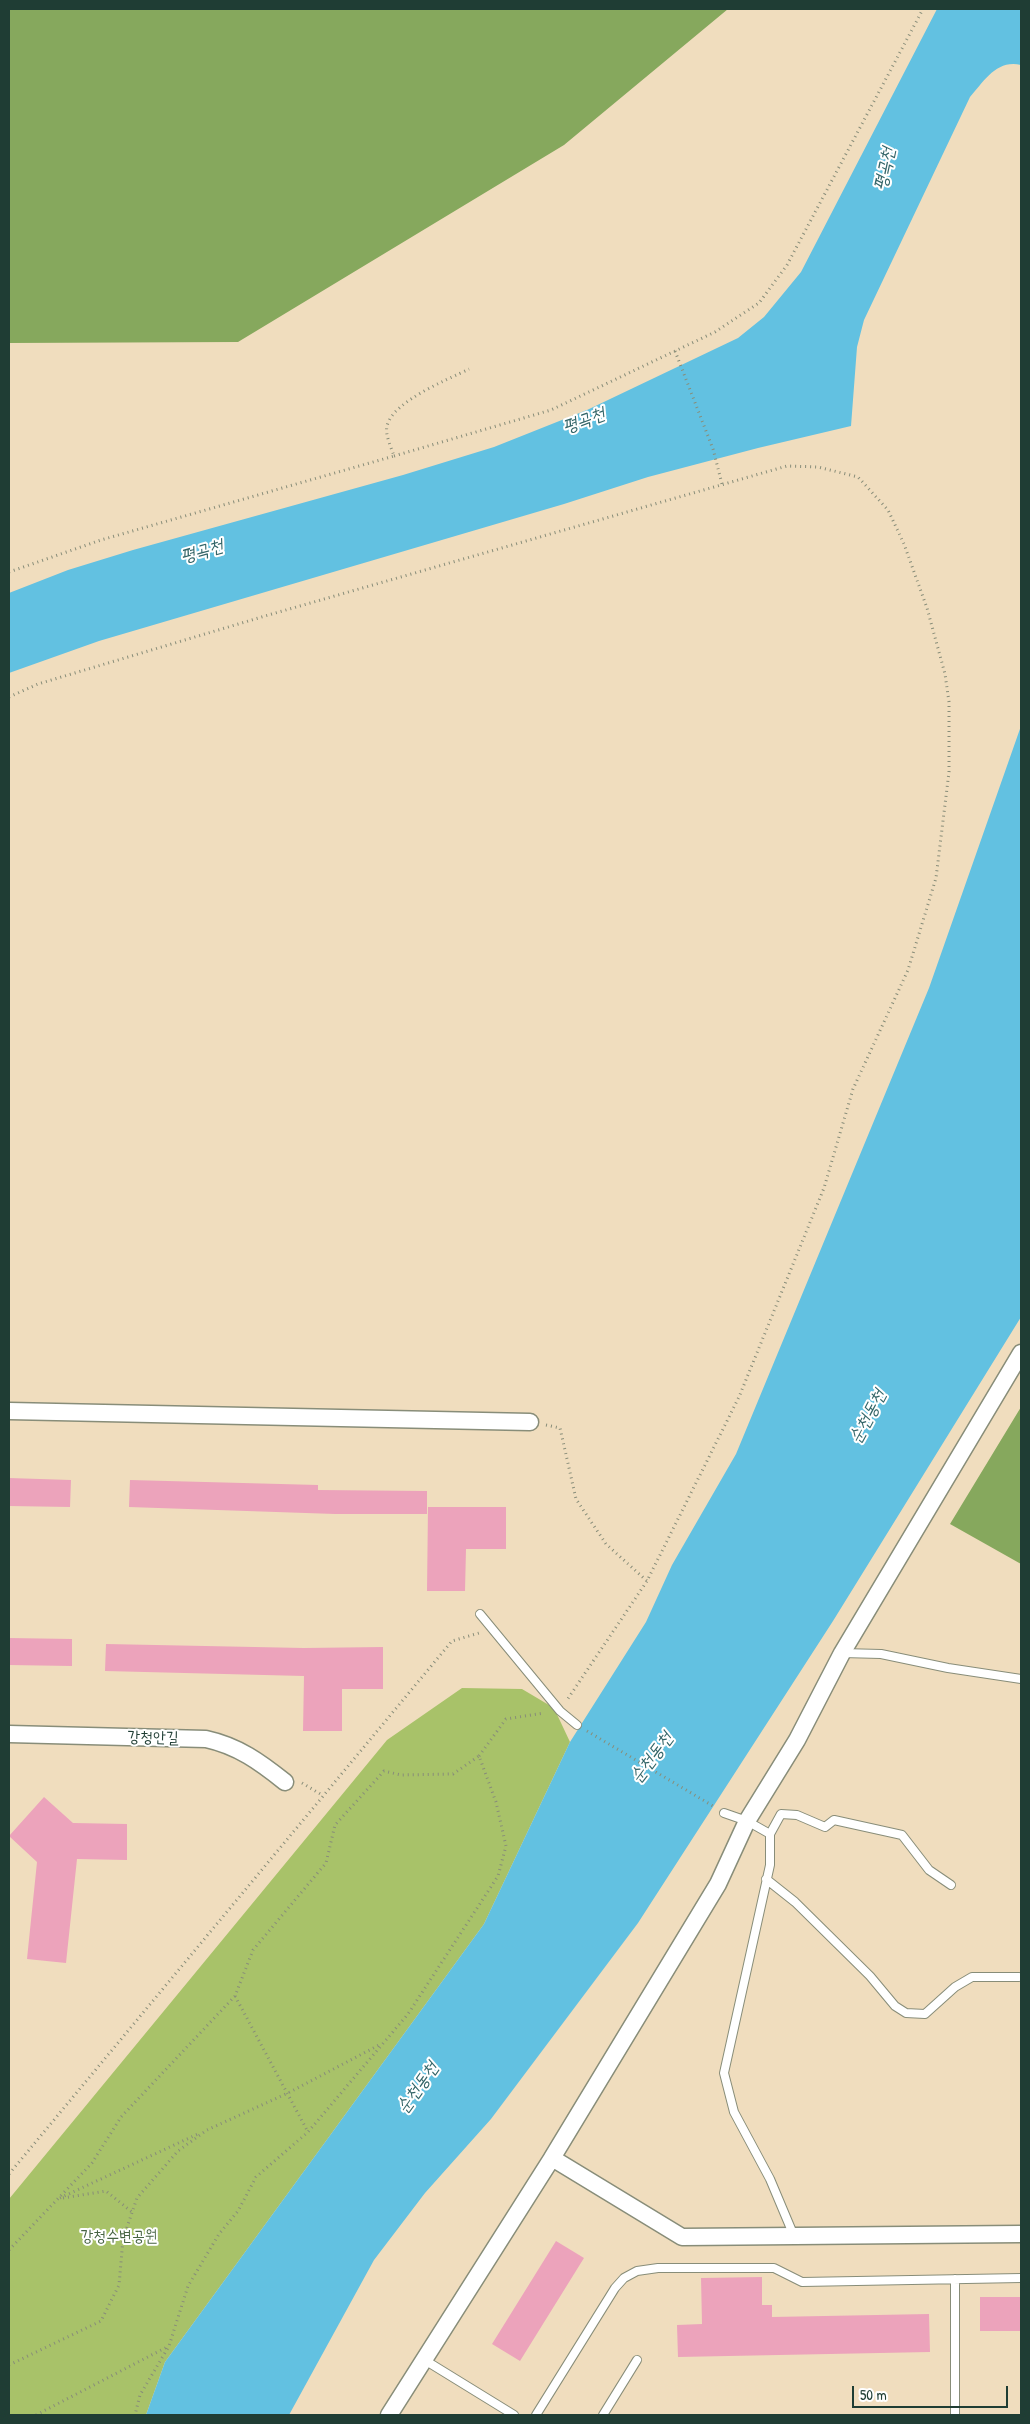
<!DOCTYPE html>
<meta charset="utf-8">
<style>
body{margin:0}
#map{position:relative;width:1030px;height:2424px;overflow:hidden;background:#f0ddbe;font-family:"Patrick Hand",sans-serif}
canvas{display:block}
.frame{position:absolute;inset:0;border:10px solid #1f3d34;pointer-events:none}
.scale{position:absolute;left:852px;top:2386px;width:156px;height:22px;box-sizing:border-box;border:2px solid #1f3d34;border-top:0;padding-left:6px;font-size:15px;line-height:18px;white-space:nowrap;color:#1f3d34;-webkit-text-stroke:4px #fff;paint-order:stroke}
</style>
<div id="map">
<canvas width="1030" height="2424"></canvas>
<div class="frame"></div>
<div class="scale">50 m</div>
</div>
<script>
const ctx = document.querySelector('canvas').getContext('2d');
ctx.lineJoin = 'round';
function fillPath(path, color) { ctx.fillStyle = color; ctx.fill(path, 'evenodd'); }
function trace(path, color, width, dash) { ctx.strokeStyle = color; ctx.lineWidth = width; ctx.lineCap = dash ? 'butt' : 'round'; ctx.setLineDash(dash || []); ctx.stroke(path); }
function label(font, color, halo, rows, align = 'center') {
  ctx.font = font + ' "Patrick Hand","Poor Story",sans-serif'; ctx.lineWidth = 4; ctx.setLineDash([]); ctx.textBaseline = 'middle'; ctx.strokeStyle = halo; ctx.fillStyle = color; for (const [text, x, y, turn = 0] of rows) {
    ctx.save(); ctx.translate(x, y); ctx.rotate((+turn || 0) * Math.PI / 180); ctx.textAlign = isNaN(turn) ? turn : align; if (halo) ctx.strokeText(text, 0, 0); ctx.fillText(text, 0, 0); ctx.restore();
  }
}
fillPath(new Path2D(`
 M462 1688 522 1689 554 1708 570 1742 484 1924 165 2362 146 2415H9V2199L387 1740Z`), '#a8c269');
fillPath(new Path2D(`
 M9 9H728L564 145 238 342 9 343Z
 M1021 1407V1564L950 1524Z`), '#86a85d');
fillPath(new Path2D(`
 M937 9H1021V65C997 59 984 81 970 97L864 320 857 347 851 426 758 448 648 477 564 504 99 641 9 673V593L68 570 133 550 403 475 494 447 587 410 738 338 764 317 801 272Z
 M1021 726V1317L833 1621 638 1923 491 2119 425 2193 374 2260 289 2415H146L165 2362 484 1924 570 1742 646 1622 672 1565 736 1454 929 988Z`), '#62c1e1');
fillPath(new Path2D(`
 M9 1478 71 1480 70 1507 9 1506Z
 M130 1480 318 1485V1490L427 1491V1514H335L129 1507Z
 M428 1507H506V1549H466L465 1591H427Z
 M9 1638 72 1639V1666L9 1665Z
 M106 1644 304 1648 383 1647V1689H342V1731H303L304 1676 105 1671Z
 M44 1797 73 1823 127 1824V1860L77 1859 66 1963 27 1959 37 1862 9 1836Z
 M556 2241 584 2258 520 2361 492 2344Z
 M762 2277V2305H772V2317L929 2314 930 2352 678 2357 677 2325 702 2324 701 2278Z
 M980 2297H1021V2331H980Z`), '#eca3bb');
const service = new Path2D(`
 M480 1614 560 1711 577 1725
 M842 1653 881 1654 948 1668 1021 1679
 M724 1813 747 1821 770 1834V1865L724 2073 734 2112 770 2179 794 2236
 M770 1834 781 1814 797 1815 825 1827 834 1820 902 1835 929 1870 951 1885
 M766 1879 795 1902 870 1976 895 2006 906 2013 925 2014 955 1987 972 1977H1019
 M955 2279V2415
 M423 2359 514 2415
 M536 2415 615 2288 624 2278 637 2271 658 2268H774L802 2282 1021 2278
 M603 2415 637 2360`);
const minor = new Path2D(`
 M9 1411 530 1422
 M9 1734 206 1739C238 1746 260 1762 285 1782
 M552 2158 718 1884 747 1821 797 1740 842 1653 1021 1353
 M389 2415 552 2158 682 2237 1021 2234`);
trace(service, '#888d79', 10);
trace(minor, '#888d79', 19);
trace(new Path2D(`
 M675 351 713 449 722 484
 M394 456 551 410 715 332 759 303 787 265 923 9
 M9 572 101 540 394 456C391 447 385 435 387 426 393 401 447 380 469 369
 M9 697 38 684 265 616 787 466 818 467 858 477 888 510 904 544 927 608 945 674 949 702V772L936 878 908 970 853 1089 824 1188 739 1397 647 1581 567 1700
 M546 1425 560 1428 576 1499 606 1544 647 1581
 M587 1731 713 1806
 M479 1756 506 1719 544 1713
 M302 1783 322 1795
 M235 1996 308 2132
 M9 2174 452 1641 479 1633
 M60 2198 200 2133
 M63 2198 106 2191 132 2212
 M9 2250 92 2163 121 2117 235 1996 253 1950 326 1863 335 1825 384 1771 401 1775 453 1774 479 1756 496 1802 506 1846 498 1876 408 2014 308 2132 256 2177 238 2211 219 2234 188 2286 169 2346 140 2395 135 2415
 M9 2365 101 2321 119 2285 123 2239 137 2198 178 2151 207 2130 288 2093 381 2044
 M36 2415 169 2346`), '#888d79', 3, [1, 4]);
trace(service, '#fff', 8);
trace(minor, '#fff', 16);
label('16px', '#1f3d34', '#fff', [
 ["강청안길",153,1738,1]
]);
label('16px', '#486544', '#fff', [
 ["강청수변공원",119,2237]
]);
label('italic 18px', '#336568', '#fff', [
 ["평곡천",885,169,-78],
 ["평곡천",584,421,-20],
 ["평곡천",202,552,-16],
 ["순천동천",868,1417,-62],
 ["순천동천",652,1758,-53],
 ["순천동천",418,2088,-55]
]);
</script>
